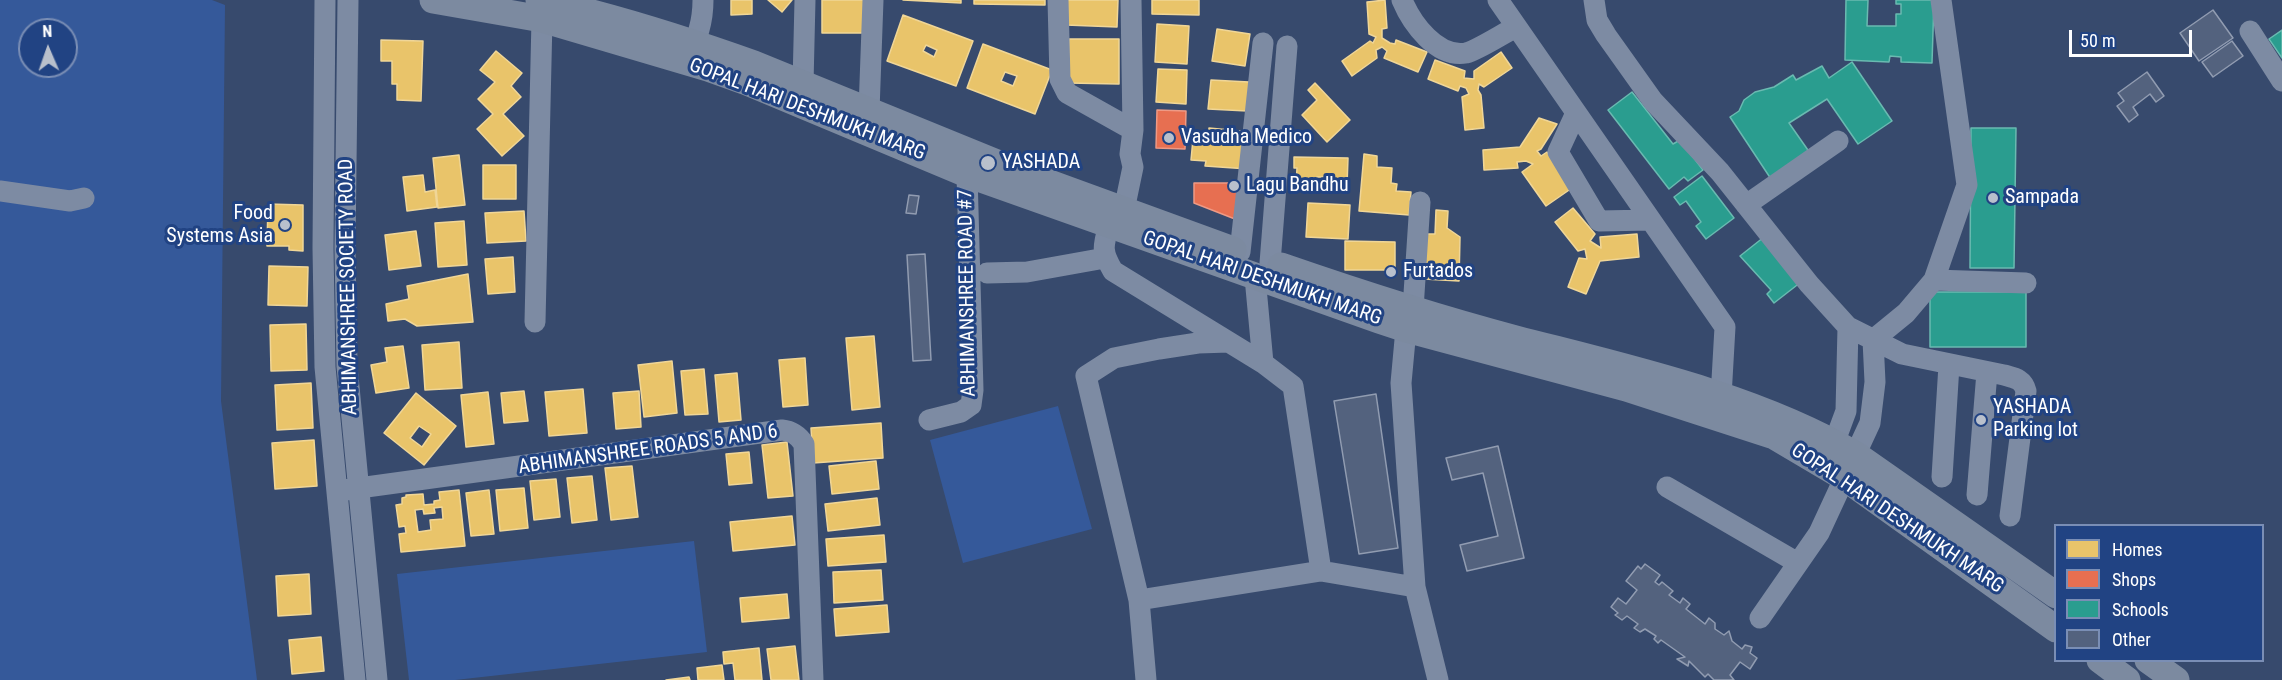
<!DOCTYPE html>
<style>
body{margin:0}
#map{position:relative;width:2282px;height:680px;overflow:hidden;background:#374a6d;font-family:"Roboto Condensed",sans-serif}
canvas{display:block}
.legend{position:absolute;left:2054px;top:524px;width:210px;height:138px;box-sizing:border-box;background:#214383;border:2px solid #7a8eb5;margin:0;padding:8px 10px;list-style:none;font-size:18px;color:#fff}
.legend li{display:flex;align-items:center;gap:12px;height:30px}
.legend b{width:30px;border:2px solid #7a8eb5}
.north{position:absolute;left:18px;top:18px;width:60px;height:60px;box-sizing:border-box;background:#214383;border:2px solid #7a8eb5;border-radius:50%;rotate:358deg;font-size:16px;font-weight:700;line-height:24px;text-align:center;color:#fff}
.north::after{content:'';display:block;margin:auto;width:21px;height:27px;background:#b9c0cc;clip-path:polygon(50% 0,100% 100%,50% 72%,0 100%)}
.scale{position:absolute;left:2069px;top:30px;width:123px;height:27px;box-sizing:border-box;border:3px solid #fff;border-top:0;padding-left:8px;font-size:18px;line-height:21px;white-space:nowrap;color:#fff;-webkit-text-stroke:4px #214383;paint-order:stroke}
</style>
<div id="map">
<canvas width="2282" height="680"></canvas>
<ul class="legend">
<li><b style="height:16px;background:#e9c46a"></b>Homes</li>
<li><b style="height:16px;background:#e76f51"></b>Shops</li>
<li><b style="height:16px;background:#2a9d8f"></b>Schools</li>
<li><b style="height:16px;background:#53627e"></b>Other</li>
</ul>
<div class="north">N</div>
<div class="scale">50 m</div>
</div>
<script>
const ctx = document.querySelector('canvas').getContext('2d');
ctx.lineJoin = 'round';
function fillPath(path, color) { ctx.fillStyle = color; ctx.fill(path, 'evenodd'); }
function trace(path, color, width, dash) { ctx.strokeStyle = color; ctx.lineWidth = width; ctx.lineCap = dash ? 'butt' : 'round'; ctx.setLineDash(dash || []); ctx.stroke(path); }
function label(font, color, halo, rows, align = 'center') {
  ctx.font = font + ' "Roboto Condensed",sans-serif'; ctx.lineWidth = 6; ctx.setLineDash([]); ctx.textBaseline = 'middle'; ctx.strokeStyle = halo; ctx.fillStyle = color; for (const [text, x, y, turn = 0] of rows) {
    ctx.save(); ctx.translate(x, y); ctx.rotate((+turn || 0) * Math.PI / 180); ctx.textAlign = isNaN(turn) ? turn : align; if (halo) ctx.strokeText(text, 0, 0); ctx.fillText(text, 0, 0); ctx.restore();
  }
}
fillPath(new Path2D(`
 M0 0H212L225 5 221 401 257 680H0ZM30 30H66V66H30Z
 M1058 406 1092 529 963 563 930 440Z
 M694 541 707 652 455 680H409L397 574Z`), '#35599a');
const homes = new Path2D(`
 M731 0H752V14L731 15Z
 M768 0H792L782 12Z
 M822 0H865V33H822Z
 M903 0H961V3Z
 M974 0H1045V5L974 4Z
 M1067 0H1118L1117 27 1066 25Z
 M1152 0H1199V15L1152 14Z
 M1385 0 1387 28 1382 29V38L1390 43 1395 44 1396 40 1427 52 1418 72 1384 58 1387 51 1382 47 1376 50 1377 58 1352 76 1342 61 1370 41 1373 43 1376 37 1369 34 1367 2Z
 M903 15 973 41 956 86 887 61ZM926 45 937 50 934 57 923 51Z
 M1157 24 1189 26 1187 64 1155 62Z
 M1217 29 1250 34 1245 66 1212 61Z
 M1069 39H1119V84L1068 83Z
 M381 40 423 41 421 101 397 100V84H392V61H381Z
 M983 44 1052 70 1035 114 967 88ZM1005 72 1017 76 1013 86 1001 81Z
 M496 51 522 73 511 86 521 97 503 114 524 136 502 156 477 129 493 114 478 99 495 82 480 70Z
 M1501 52 1512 68 1484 87 1479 84 1478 90 1481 95 1484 128 1465 130 1462 97 1469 94 1466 88 1460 86 1458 91 1428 79 1435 60 1465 71 1464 78 1474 79V71Z
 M1158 69 1187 70 1186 104 1156 102Z
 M1211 80 1249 82 1247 111 1208 109Z
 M1315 83 1350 120 1327 142 1302 115 1317 100 1308 90Z
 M1539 118 1557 124 1541 149 1537 151 1541 156 1547 152 1572 188 1546 206 1522 172 1533 164 1526 161 1517 162 1518 168 1484 170 1483 150 1520 147Z
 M1209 128 1251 132 1248 169 1205 166 1206 161 1191 160 1193 139 1208 140Z
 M1364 154 1377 156V167L1392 168 1391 183 1397 184 1396 191 1411 192 1409 215 1359 211Z
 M459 155 465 205 438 208 433 158Z
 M1294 157 1348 158 1347 186 1324 185V177H1317V185H1296L1297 168H1294Z
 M483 165H516V199H483Z
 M423 175 425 192 435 190 437 207 407 211 403 177Z
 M1308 203 1350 205 1348 239 1306 237Z
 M268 204 303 205V251L289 250V246H267Z
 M1573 208 1595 234 1590 241 1601 248 1600 237 1637 234 1639 257 1600 261 1586 294 1568 287 1579 258 1587 259 1585 249 1578 251 1555 222Z
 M1436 210 1448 211 1447 228 1460 237 1459 281 1424 279 1427 234H1435Z
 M524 211 526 241 487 243 485 213Z
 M464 221 467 265 438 267 435 223Z
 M416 231 421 266 389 270 385 235Z
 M1345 241 1395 242V270H1345Z
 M513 257 515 292 488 294 485 259Z
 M269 266 308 267 307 306 268 305Z
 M468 274 473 322 417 326 405 319 388 321 386 304 409 299 407 286Z
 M306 324 307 370 271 371 270 325Z
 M874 336 880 407 852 410 846 338Z
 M459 342 462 388 425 390 422 345Z
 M403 346 409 388 376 393 371 365 387 362 385 348Z
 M805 358 808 405 783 407 779 360Z
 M672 361 677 413 644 417 638 365Z
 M704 369 708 414 685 415 681 371Z
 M737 373 741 420 719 422 715 375Z
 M311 383 313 428 277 430 275 385Z
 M583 389 587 433 549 436 545 392Z
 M524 391 528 421 504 423 501 393Z
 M639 391 641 427 616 429 613 393Z
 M488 392 494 444 466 447 461 395Z
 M416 393 456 426 424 465 384 433ZM419 426 431 434 422 447 410 438Z
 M881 423 883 458 813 463 811 428Z
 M314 440 317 486 275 489 272 443Z
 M787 442 793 496 768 498 762 445Z
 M749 452 752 483 729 485 726 454Z
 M876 461 879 489 832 494 829 466Z
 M632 466 638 517 611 520 605 468Z
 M592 476 597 520 572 523 567 478Z
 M556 479 560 517 534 520 530 481Z
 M524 488 528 528 500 531 496 490Z
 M459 490 465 546 401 552 399 534 406 533 405 526 399 527 396 505 402 504V498L406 497V495L423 494 424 505 434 504V501L440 500 439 492ZM442 507 443 519 430 520 431 530 418 532 415 510 423 509 424 514 435 513 434 508Z
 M489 490 494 534 471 536 466 493Z
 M877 498 880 525 828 531 825 504Z
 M792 516 795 545 733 551 730 522Z
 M884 535 886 562 828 566 826 539Z
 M881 570 883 600 834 603 833 572Z
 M309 574 311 614 278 616 276 576Z
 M787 594 789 618 742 622 740 598Z
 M887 605 889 632 836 636 834 609Z
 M321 637 324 671 292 674 289 640Z
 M795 646 799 680H771L767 649Z
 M759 648 762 680H735L733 663 724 664 723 652Z
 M722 665 724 680H698L697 668Z
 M689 677 690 680H666Z`);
fillPath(homes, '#e9c46a');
trace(homes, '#f0d697', 1.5);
const shops = new Path2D(`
 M1157 110 1186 111 1185 149 1156 148Z
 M1194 183H1243L1240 221 1194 203Z`);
fillPath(shops, '#e76f51');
trace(shops, '#ee9a85', 1.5);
const schools = new Path2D(`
 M1846 0H1868L1867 26H1896V14H1901V4H1896V0H1934L1932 63 1901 62V57L1890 56 1889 62 1845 60Z
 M2282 30V58L2269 39Z
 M1852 62 1892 121 1858 144 1827 99 1789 123 1810 153 1771 179 1730 117 1739 111 1744 100 1755 92 1774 87 1793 75 1796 80 1822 66 1829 78Z
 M1632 92 1673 144 1680 140 1703 170 1688 181 1684 177 1669 189 1608 110Z
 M1971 128H2016L2014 268H1970Z
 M1702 176 1734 218 1706 239 1696 226 1701 222 1686 201 1680 205 1674 197Z
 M1764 237 1801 282 1774 303 1767 294 1771 290 1740 256Z
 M1930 292H2026V347H1930Z`);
fillPath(schools, '#2a9d8f');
trace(schools, '#6abab1', 1.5);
const building = new Path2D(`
 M2213 10 2233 38 2199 61 2180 33Z
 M2232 41 2243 56 2213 77 2202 62Z
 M2147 72 2164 96 2156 102 2150 94 2133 107 2138 115 2129 122 2117 106 2124 101 2118 93Z
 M909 195 919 196 916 214 906 213Z
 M925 254 931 360 913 361 907 255Z
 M1376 394 1398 548 1359 554 1334 401Z
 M1498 446 1524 558 1467 571 1460 545 1498 536 1483 473 1452 480 1446 458Z
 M1645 564 1660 575 1655 582 1659 585 1662 582 1673 591 1669 595 1680 603 1683 598 1690 604 1686 609 1705 624 1709 618 1715 623V629L1724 635 1729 631 1732 641 1742 649 1745 645 1752 647 1750 653 1757 658 1750 669 1740 662 1730 675 1734 680H1714L1708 674 1705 677 1689 661 1688 666 1677 659 1685 657 1661 640 1658 643 1654 639 1656 636 1645 629 1640 632 1634 628 1638 624 1627 616 1622 620 1615 615 1618 613 1611 607 1618 598 1626 604 1637 590 1626 581 1638 566 1641 569Z`);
fillPath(building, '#53627e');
trace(building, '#919cb1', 1.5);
trace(new Path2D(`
 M325 0 323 248 325 367 355 680
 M348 0 345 248 347 366 377 680
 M1058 0 1060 79 1067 93 1133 130
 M1402 0C1412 24 1437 58 1466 53 1478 50 1504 33 1516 27
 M1498 0 1725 327 1721 397
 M1594 0 1597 20 1606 35 1653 101 1720 172 1809 284 1848 327 1902 354 2004 375C2015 378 2023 379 2026 391L2010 516
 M2250 31 2282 81
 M687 56C698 39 703 20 703 0
 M803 84 805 0
 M869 111 873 0
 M1576 113 1558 152 1599 221 1651 220
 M0 191 70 201 84 198
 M1420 202 1413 309 1406 329 1401 383 1415 587 1438 680
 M1746 205 1838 141
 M1124 210 1133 167 1130 154 1133 130 1131 0
 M1109 225C1103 246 1101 251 1113 271L1263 363 1293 386 1321 571 1415 587
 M1240 252 1263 43
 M1270 263 1287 46
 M987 273 1027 272 1105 258
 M1255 277 1263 363
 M1934 280 2026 283
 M535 322 542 19
 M1873 340 1906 313 1934 280 1967 185 1941 0
 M1229 342 1198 343 1159 349 1114 358 1086 376 1139 600 1321 571
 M929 420 961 412 971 405 973 390 967 174
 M1829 457 1846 411 1848 327
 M1942 477 1949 365
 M1667 487 1798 563
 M337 491 782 430C792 431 798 435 804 444L813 680
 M1977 495 1987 372
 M1139 600 1146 680
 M1760 618 1819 533 1870 423 1875 382 1873 340`), '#7d8ba3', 21);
trace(new Path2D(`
 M433 0 542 19 708 68 747 82 967 174 1379 320 1406 329 1626 388 1774 436 1845 478 2056 629
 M539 0C611 16 684 39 754 64L1019 172 1233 250
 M1281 266C1359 293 1437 318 1516 339 1628 368 1756 396 1856 455L2056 595
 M2100 660 2127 680
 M2148 660 2176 680`), '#7c8aa0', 27);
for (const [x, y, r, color] of [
 [1169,138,6,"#b9c0cc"],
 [988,163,8,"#b9c0cc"],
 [1234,186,6,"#b9c0cc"],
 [1993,198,6,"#b9c0cc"],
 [285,225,6,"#b9c0cc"],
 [1391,272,6,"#b9c0cc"],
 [1981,420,6,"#b9c0cc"]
]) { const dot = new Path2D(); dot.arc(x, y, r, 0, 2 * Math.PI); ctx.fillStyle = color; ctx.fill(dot); trace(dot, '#214383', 2); }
label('20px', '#fff', '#214383', [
 ["GOPAL HARI DESHMUKH MARG",807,110,21],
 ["GOPAL HARI DESHMUKH MARG",1262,279,19],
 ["ABHIMANSHREE SOCIETY ROAD",349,287,-91],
 ["ABHIMANSHREE ROAD #7",968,293,-91],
 ["ABHIMANSHREE ROADS 5 AND 6",648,450,-8],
 ["GOPAL HARI DESHMUKH MARG",1897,519,34]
]);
label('20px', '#fff', '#214383', [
 ["Vasudha Medico",1181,138],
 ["YASHADA",1002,163],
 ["Lagu Bandhu",1246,186],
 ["Sampada",2005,198],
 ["Food",273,214,"right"],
 ["Systems Asia",273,237,"right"],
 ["Furtados",1403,272],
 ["YASHADA",1993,408],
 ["Parking lot",1993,431]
], 'left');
</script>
